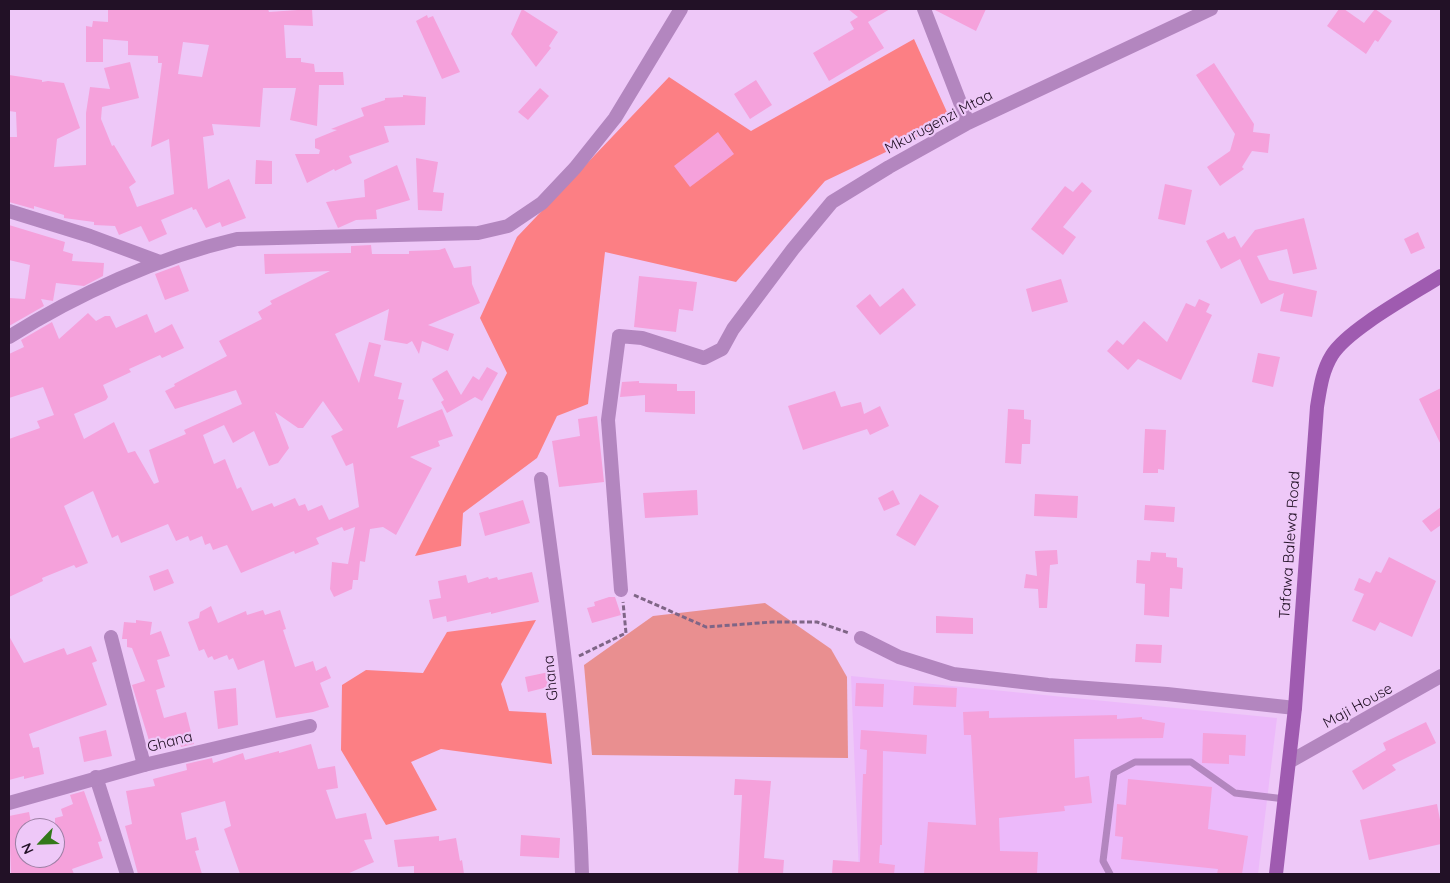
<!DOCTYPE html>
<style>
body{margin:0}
#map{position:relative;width:1450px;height:883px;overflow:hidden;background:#eec8f8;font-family:Quicksand,sans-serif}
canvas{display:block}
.frame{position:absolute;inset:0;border:10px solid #221126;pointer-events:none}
.north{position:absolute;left:15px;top:818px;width:50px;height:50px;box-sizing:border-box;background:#eec8f8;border:1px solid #9c7fa4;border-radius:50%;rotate:246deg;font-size:14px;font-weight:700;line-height:20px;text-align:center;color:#221126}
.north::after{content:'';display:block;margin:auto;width:18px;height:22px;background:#33781a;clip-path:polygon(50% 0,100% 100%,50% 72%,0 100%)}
</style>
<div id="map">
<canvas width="1450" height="883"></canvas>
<div class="frame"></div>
<div class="north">N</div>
</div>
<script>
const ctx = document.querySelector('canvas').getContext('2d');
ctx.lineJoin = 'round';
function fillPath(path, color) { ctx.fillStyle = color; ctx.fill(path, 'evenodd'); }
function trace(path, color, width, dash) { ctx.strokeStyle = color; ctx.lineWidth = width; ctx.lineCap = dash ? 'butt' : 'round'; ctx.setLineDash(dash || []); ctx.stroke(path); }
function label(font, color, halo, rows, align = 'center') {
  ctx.font = font + ' Quicksand,sans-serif'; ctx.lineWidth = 4.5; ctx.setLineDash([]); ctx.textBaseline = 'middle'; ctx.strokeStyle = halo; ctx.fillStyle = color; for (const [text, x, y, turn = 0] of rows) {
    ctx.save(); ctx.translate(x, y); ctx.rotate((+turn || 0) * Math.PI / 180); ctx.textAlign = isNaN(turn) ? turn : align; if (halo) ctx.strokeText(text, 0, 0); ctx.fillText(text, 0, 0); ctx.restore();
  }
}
fillPath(new Path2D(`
 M851 676 1277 718 1258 874H859Z`), '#ecb9fa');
fillPath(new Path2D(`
 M765 603 831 649 847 677 848 758 592 755 584 665 653 616Z`), '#e98f90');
fillPath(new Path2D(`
 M914 39 951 121 825 181 736 282 605 252 588 404 557 416 537 458 463 513 461 546 415 556 507 373 480 318 517 237 669 77 751 131Z
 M536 620 501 684 509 711 546 713 552 764 441 749 411 762 437 810 386 825 341 750 342 685 366 670 423 673 447 632Z`), '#fc7f84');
fillPath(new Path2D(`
 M108 9H268L269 12 312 9 313 26 284 25 286 58H301V62L314 64 315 72H343L344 85H319L317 126 290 120 296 88H263L260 127 212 124 214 135 203 137 208 189 229 179 246 218 222 227 220 222 206 228 196 209 193 210 192 207 161 220 167 234 149 242 141 226 119 235 115 226 94 225V222L64 218V215L34 206V209L9 202 10 137H17L16 112 9 111V75L42 80V82L48 81 64 83 80 128 57 139 54 167 86 165V113L90 87 110 89 104 68 130 62 139 98 102 107 101 119 112 146 114 145 136 182 129 187 137 207 174 194 169 139 151 147 162 63H158V56L128 55V41L103 39V62H86V26L92 27 93 21 108 22ZM183 42 209 45 202 77 178 74Z
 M522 9 558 32 549 46 551 48 536 67 511 34Z
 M848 9H890L868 22 884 48 829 81 813 53 854 29 850 22 858 17Z
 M933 9H986L976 31Z
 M1339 9H1344L1364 23 1375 9 1392 21 1378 42 1375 40 1366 54 1327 26Z
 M427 15 428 18 433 16 460 72 442 79 416 21Z
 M1214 63 1254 124 1253 132 1270 134 1268 153 1252 151 1242 167 1244 169 1220 186 1207 167 1230 151 1235 134 1196 75Z
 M756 80 772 105 750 119 734 94Z
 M540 88 549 96 528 120 518 112Z
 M403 95 426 97 425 125 384 126 389 142 349 156 352 163 335 171 334 169 307 183 295 154H319L320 150 315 148V139L337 130 331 129 364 116 361 108 385 100V98L403 97Z
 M718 132 734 154 690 187 674 166Z
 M416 158 438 162 433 192 444 193 442 211 418 210Z
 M256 160 272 161V184H255Z
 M397 165 410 200 376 210 377 219 356 220 338 228 326 202 365 197 364 180Z
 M1082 182 1092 191 1063 227 1076 237 1063 255 1031 229 1065 186 1073 192Z
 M1165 184 1192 190 1185 225 1158 219Z
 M1304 218 1317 269 1293 274 1287 249 1257 256 1269 280 1317 291 1312 317 1280 311 1284 293 1261 304 1240 259 1221 269 1206 241 1224 232 1228 239 1235 236 1241 248 1255 230Z
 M9 225 65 242 63 251 73 254 72 261 104 263 103 276 84 286 56 283 53 301 41 299 44 306 9 326V298L25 299 30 265 9 260Z
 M1418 232 1425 248 1411 254 1404 239Z
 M371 245 372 254H409V251L439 250 445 248 454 268 471 266 472 284 480 303 428 325 454 334 448 351 422 341 419 354 412 341 407 344 384 340 389 309 335 334 359 383 369 342 381 345 374 376 402 383 398 399 404 400 397 428 442 409 453 436 438 441 440 446 410 457 432 468 396 535 383 527 370 529 365 562 360 561 358 580H353L352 589 334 597 330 589 332 562 348 564 355 527 344 531 342 527 316 538 319 544 295 554 294 551 241 573 227 545 213 550 210 543 205 545 202 536 190 541 188 536 176 541 168 524 121 543 118 535 112 538 93 491 64 506 88 563 76 568 74 565 42 578 43 581 9 597V439L40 428 37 421 54 415 43 387 9 398V354L24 347 21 340 52 322 59 339 88 313 96 321 105 316H110L116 328 147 314 155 333 172 324 184 348 162 358 160 355 129 369 131 372 103 385 108 397 106 400 74 414 84 439 114 422 128 453 135 451 154 484 159 482 149 450 186 434 184 430 242 404 236 390 175 409 165 391 175 386 174 384 227 356 219 341 262 319 258 312 272 304 270 301 330 271 265 274 264 254 351 253V246ZM323 401 343 430 331 436 346 466 353 463 359 507 329 520 322 505 308 511 305 504 299 506 295 498 274 507 272 503 252 511 241 487 237 489 225 459 214 464 203 435 224 425 233 443 254 431 269 466 278 463 289 448 275 412 298 428H303Z
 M179 265 189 291 165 300 155 274Z
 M639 276 697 282 693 311 679 309 676 332 634 327Z
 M1061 279 1068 302 1032 312 1026 289Z
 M903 288 916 305 880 335 856 306 870 294 880 307Z
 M1199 299 1210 304 1206 312 1212 315 1181 380 1138 359 1128 370 1107 351 1117 340 1123 345 1144 321 1167 342 1186 303 1195 307Z
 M1258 353 1280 357 1273 387 1252 382Z
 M487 367 498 373 482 401 475 397 447 413 441 402 444 400 432 379 447 370 461 395 473 376 479 380Z
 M639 381V383L677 384V391H695V414L645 412V395L620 397 622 382Z
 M1441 388V445L1419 399Z
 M835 391 841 407 861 402 864 414 880 406 889 426 870 435 867 429 803 450 788 406Z
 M1008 409 1024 410V419L1031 420 1030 444H1022L1021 464 1005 463Z
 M597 416 604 482 559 487 552 441 580 436 578 419Z
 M1145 429 1166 430 1164 470 1158 469V473H1143Z
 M697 490 698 515 645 518 643 493Z
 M893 490 900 504 884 511 878 498Z
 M920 494 939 506 915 546 896 535Z
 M1035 494 1078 496 1077 518 1034 516Z
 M523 500 530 523 485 536 479 513Z
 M1145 505 1175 507 1174 522 1144 520Z
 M1441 507V525L1431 532 1422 521Z
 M1057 550 1058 564 1050 565 1047 608H1039L1038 589 1024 588 1026 574 1037 576 1035 551Z
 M1151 552 1166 553V557L1177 558V567L1183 568 1182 589 1170 588 1169 617 1144 615 1145 584 1136 583 1137 560 1150 561Z
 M1389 557 1436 581 1412 637 1380 622 1375 631 1352 621 1364 594 1354 590 1359 578 1370 583 1376 571 1381 573Z
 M168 569 174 583 154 591 149 576Z
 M532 572 539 602 491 614V612L447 622 446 616 433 619 429 600 441 598 438 581 466 575 468 583 488 577 489 579 497 577 498 580 502 579Z
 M609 597H615L621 615 592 623 587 608 595 606 594 602Z
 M211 606 218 623 246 611 247 615 263 610 265 615 280 610 286 629 283 630 295 667 313 661 316 671 326 666 331 678 320 683 329 707 313 712 276 718 264 660 238 670 233 658 229 660 227 655 214 660 212 656 208 658 204 649 199 651 188 622 199 618 200 612Z
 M936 616 973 618V634L936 633Z
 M136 620 152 622 150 635 161 631 170 656 157 660 165 687 156 690 164 718 186 712 194 744 181 747 179 738 151 747 132 685 145 681 132 648 127 647V639H122L124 622 136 623Z
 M9 636 24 663 64 648 67 655 91 646 97 661 92 663 107 705 29 734 33 748 39 747 44 774 24 779V776L9 780Z
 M1136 644 1162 645 1161 663 1135 662Z
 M549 672 552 686 528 692 525 677Z
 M856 683 884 684 883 707 855 706Z
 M914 686 957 688 956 707 913 705Z
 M236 688 238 725 218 729 214 691Z
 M989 711V718L1117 715V719L1142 717V719L1165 723 1163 738 1074 739 1075 778 1089 776 1092 803 1064 806 1065 811 999 818 1000 851 1038 852 1037 874H924L928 822 976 825 971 735H964L963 712Z
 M1426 722 1436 743 1392 765 1396 770 1363 790 1352 771 1386 750 1383 743Z
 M106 730 112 756 84 762 79 737Z
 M861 730 927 735 926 754 883 751 882 845H880L879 863 895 865 894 874H832L833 860 860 862 863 774H866L867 750 860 749Z
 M1203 733 1246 735 1245 756 1229 755V764L1202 763Z
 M311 744 318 769 335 766 338 788 326 790 336 819 366 813 372 839 364 840 374 862 347 874H240L224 829 231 826 225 801 181 813 186 840 196 837 199 850 195 851 202 874H138L125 826 132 824 126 791 155 786 153 779 187 770 186 764 212 758 213 763 243 753 245 760 279 751V753Z
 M735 779 771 781 764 858 784 860 783 874H738L742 795H734Z
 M1128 779 1212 787 1208 829 1248 836 1242 874H1217L1218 869 1121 859 1123 837 1115 836 1117 804 1126 805Z
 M84 791 102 841 98 842 103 858 72 869 74 874H11L9 816 29 812 32 828H25V858H55V818L63 816 61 809 73 804 70 795Z
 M1437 804 1441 825V844L1369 860 1360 820Z
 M521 835 560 838 559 858 520 856Z
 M439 836V841L456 838 460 861 462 860 464 874H414V866L398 867 394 840Z`), '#f5a1db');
trace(new Path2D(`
 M634 595 706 627 772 622H817L849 633
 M579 656 626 633 623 602`), '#7f6586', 3, [5, 2.5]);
trace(new Path2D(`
 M1110 874 1103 861 1114 773 1135 762H1191L1235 793 1285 799`), '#b386bf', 7);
trace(new Path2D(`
 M924 9 968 123
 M9 211 90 236 160 262
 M9 337C77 294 159 257 237 239L478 233 508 226 542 203 575 168 615 118 681 9
 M541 479C559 611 578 741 582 874
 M621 590 608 420 619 336 642 338 704 358 722 349 733 329 793 249 832 202 889 167 968 123 1211 9
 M111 637 144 765
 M861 638 899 657 953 674 1048 685 1167 694 1295 708
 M1289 762 1441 676
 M96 777 127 874`), '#b386bf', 14);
trace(new Path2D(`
 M9 803 144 765 310 726`), '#b386bf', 14);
trace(new Path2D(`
 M1276 874 1295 708 1317 407C1320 389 1322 371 1332 355 1348 329 1413 294 1441 276`), '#9f5bb0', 14);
label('15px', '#221126', '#eec8f8', [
 ["Mkurugenzi Mtaa",939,122,-28],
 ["Tafawa Balewa Road",1290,545,-86],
 ["Ghana",551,678,-96],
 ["Maji House",1358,706,-29],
 ["Ghana",170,742,-14]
]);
</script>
